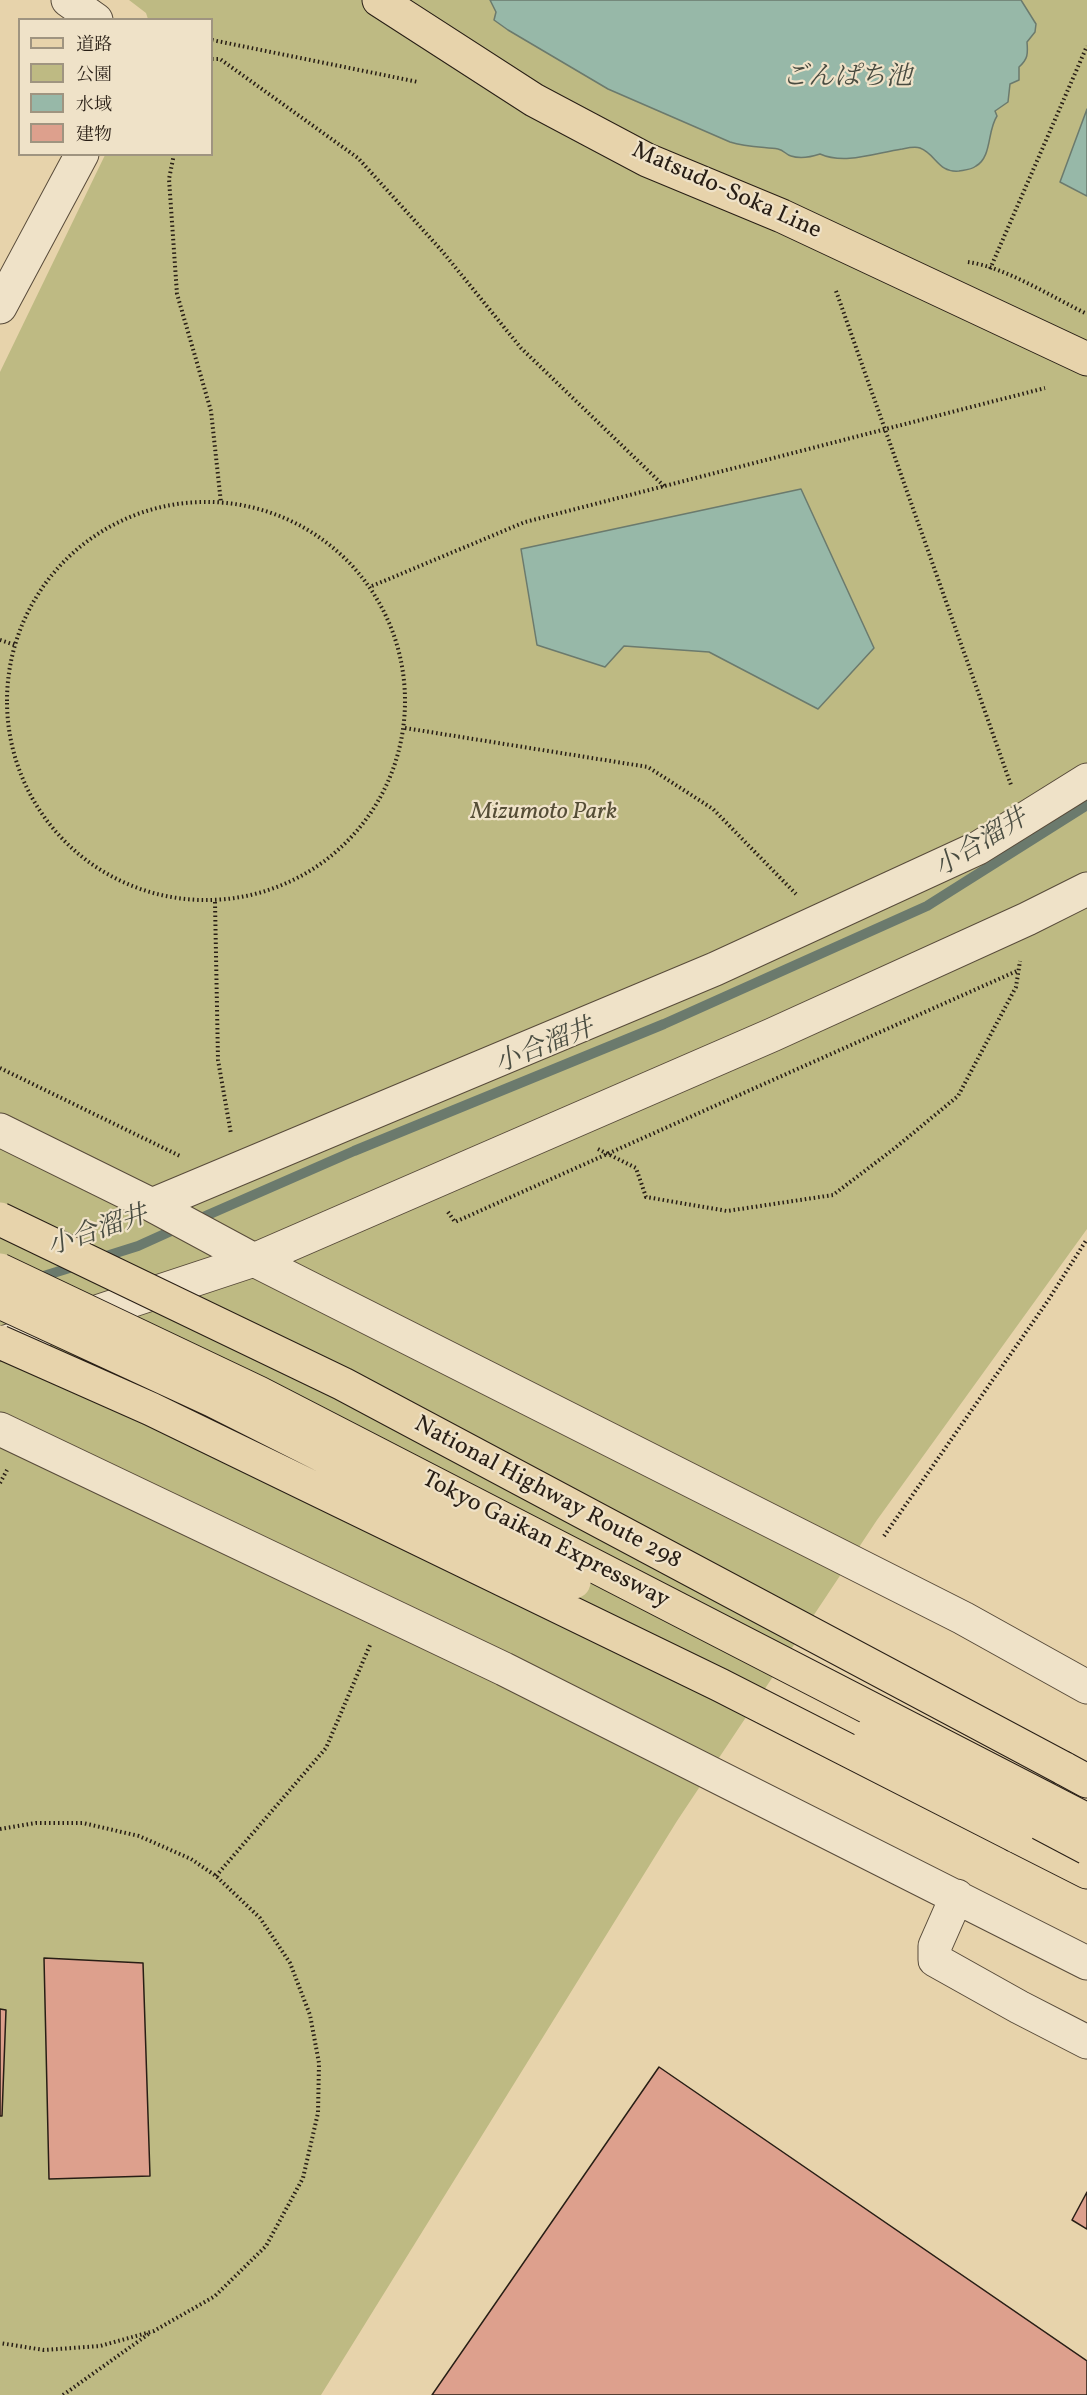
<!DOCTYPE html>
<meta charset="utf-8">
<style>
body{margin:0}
#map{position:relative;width:1087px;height:2395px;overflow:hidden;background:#e7d3ab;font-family:Vollkorn,"Noto Serif JP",serif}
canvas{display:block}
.legend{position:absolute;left:18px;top:18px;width:195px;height:138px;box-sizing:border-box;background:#efe2c8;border:2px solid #9f9480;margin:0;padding:8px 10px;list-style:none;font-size:18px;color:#281e15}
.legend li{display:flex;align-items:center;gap:12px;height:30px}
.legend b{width:30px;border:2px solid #9f9480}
</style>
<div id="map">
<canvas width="1087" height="2395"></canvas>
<ul class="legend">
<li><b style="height:8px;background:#e7d3ab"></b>道路</li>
<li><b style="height:16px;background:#beba83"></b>公園</li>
<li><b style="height:16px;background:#97b8a8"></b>水域</li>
<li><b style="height:16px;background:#dda08d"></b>建物</li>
</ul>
</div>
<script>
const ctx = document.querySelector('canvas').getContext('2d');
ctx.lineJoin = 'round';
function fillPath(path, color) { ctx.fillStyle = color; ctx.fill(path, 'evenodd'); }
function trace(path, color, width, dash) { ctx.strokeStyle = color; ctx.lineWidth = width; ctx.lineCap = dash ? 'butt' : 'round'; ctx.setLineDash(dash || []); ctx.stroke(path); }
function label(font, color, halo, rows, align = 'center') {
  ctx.font = font + ' Vollkorn,"Noto Serif JP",serif'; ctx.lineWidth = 4.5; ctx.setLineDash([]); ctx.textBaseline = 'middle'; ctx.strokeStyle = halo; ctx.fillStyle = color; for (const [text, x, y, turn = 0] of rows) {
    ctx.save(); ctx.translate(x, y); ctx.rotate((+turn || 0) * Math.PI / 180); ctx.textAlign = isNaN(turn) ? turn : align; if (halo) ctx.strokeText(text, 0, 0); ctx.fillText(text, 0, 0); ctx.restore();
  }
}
fillPath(new Path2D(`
 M129 0H1087V1229L877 1520 677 1821 321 2395H0V372L105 155 212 154V20L148 19 146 13Z`), '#beba83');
const water = new Path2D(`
 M490 0H1021L1036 24 1035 32 1027 42C1028 54 1028 59 1019 67V80L1010 84 1008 102 995 111 997 116C987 131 992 157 976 166 971 170 965 170 959 171 938 173 936 154 920 148 915 146 907 148 902 149 875 153 845 165 820 154 811 157 800 159 791 156 786 155 784 150 778 149 762 147 746 147 730 142L608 89 508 30 494 20 496 12Z
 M1087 109V196L1060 182Z
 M801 489 874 648 818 709 709 652 624 646 605 667 537 645 521 549Z`);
fillPath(water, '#97b8a8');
trace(water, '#6b7a6d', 1.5);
trace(new Path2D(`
 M194 1221 354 1151 664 1024 927 906 1087 805
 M100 1258 138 1246 180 1227
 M34 1279 79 1265`), '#6b7a6d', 10);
const building = new Path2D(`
 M44 1958 143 1963 150 2176 49 2179Z
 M0 2009 6 2010 2 2116H0Z
 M659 2067 1087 2361V2395H432Z
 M1087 2192V2229L1072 2220Z`);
fillPath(building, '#dda08d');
trace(building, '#281e15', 1.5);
const minor = new Path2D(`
 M68 0 96 20
 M0 307 82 154
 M0 1130 152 1205 254 1260 963 1618 1087 1687
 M152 1205 715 969 978 848 1087 780
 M0 1344 254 1260 772 1035 1027 919 1087 889
 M0 1429 504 1669 1087 1963
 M957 1896 935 1946V1960L1019 2007 1087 2042`);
const major = new Path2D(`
 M379 0 534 100 647 160 782 216 1087 359`);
const highway = new Path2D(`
 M1063 1768 1087 1781
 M1016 1836 1087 1872`);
trace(minor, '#584b3a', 35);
trace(major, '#281e15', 35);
trace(highway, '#281e15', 35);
trace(new Path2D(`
 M212 40 418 82
 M212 59H220L358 158 442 251 521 348 664 486
 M174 154 169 179 177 294 211 411 221 503
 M968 262C1005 267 1052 297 1087 314
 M990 269 1087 46
 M836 291 1011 785
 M7 701a199 199 0 1 1 398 0a199 199 0 1 1-398 0Z
 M372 586 525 522 1045 388
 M0 640 15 645
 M405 728 648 767 713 809 796 894
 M215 902 218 1060 231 1134
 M0 1068 180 1156
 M598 1149 636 1168 646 1197 727 1211 833 1195 895 1148 958 1096 1016 987 1020 961
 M448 1212 455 1222 1019 970
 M0 1483 7 1470
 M884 1536 1047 1302 1087 1239
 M0 1829 36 1823H83L139 1836 191 1859 216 1876 260 1918 290 1963 310 2015 319 2063 318 2113 303 2178 266 2246 215 2296 154 2331 100 2346 44 2350 0 2343
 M216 1876 326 1748 370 1645
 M63 2395 150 2333`), '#281e15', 4, [1.5, 3]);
trace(minor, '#efe2c8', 33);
trace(major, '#e7d3ab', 33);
trace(highway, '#e7d3ab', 33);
const highwayBridge = new Path2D(`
 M0 1219 343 1384 1063 1768
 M0 1270 259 1393 1087 1820
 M0 1302 212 1400 574 1582
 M0 1342 151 1409 720 1685 1016 1836
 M871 1734 1087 1848`);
trace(highwayBridge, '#281e15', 35, []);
trace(highwayBridge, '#e7d3ab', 33);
label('24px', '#281e15', '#efe2c8', [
 ["Matsudo-Soka Line",726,192,24],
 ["National Highway Route 298",547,1494,28],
 ["Tokyo Gaikan Expressway",545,1541,27]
]);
label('italic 24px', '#554d36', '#efe2c8', [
 ["Mizumoto Park",544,814]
]);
label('italic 26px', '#494c41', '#efe2c8', [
 ["ごんぱち池",847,79],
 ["小合溜井",982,845,-32],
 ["小合溜井",545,1048,-22],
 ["小合溜井",98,1233,-19]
]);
</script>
